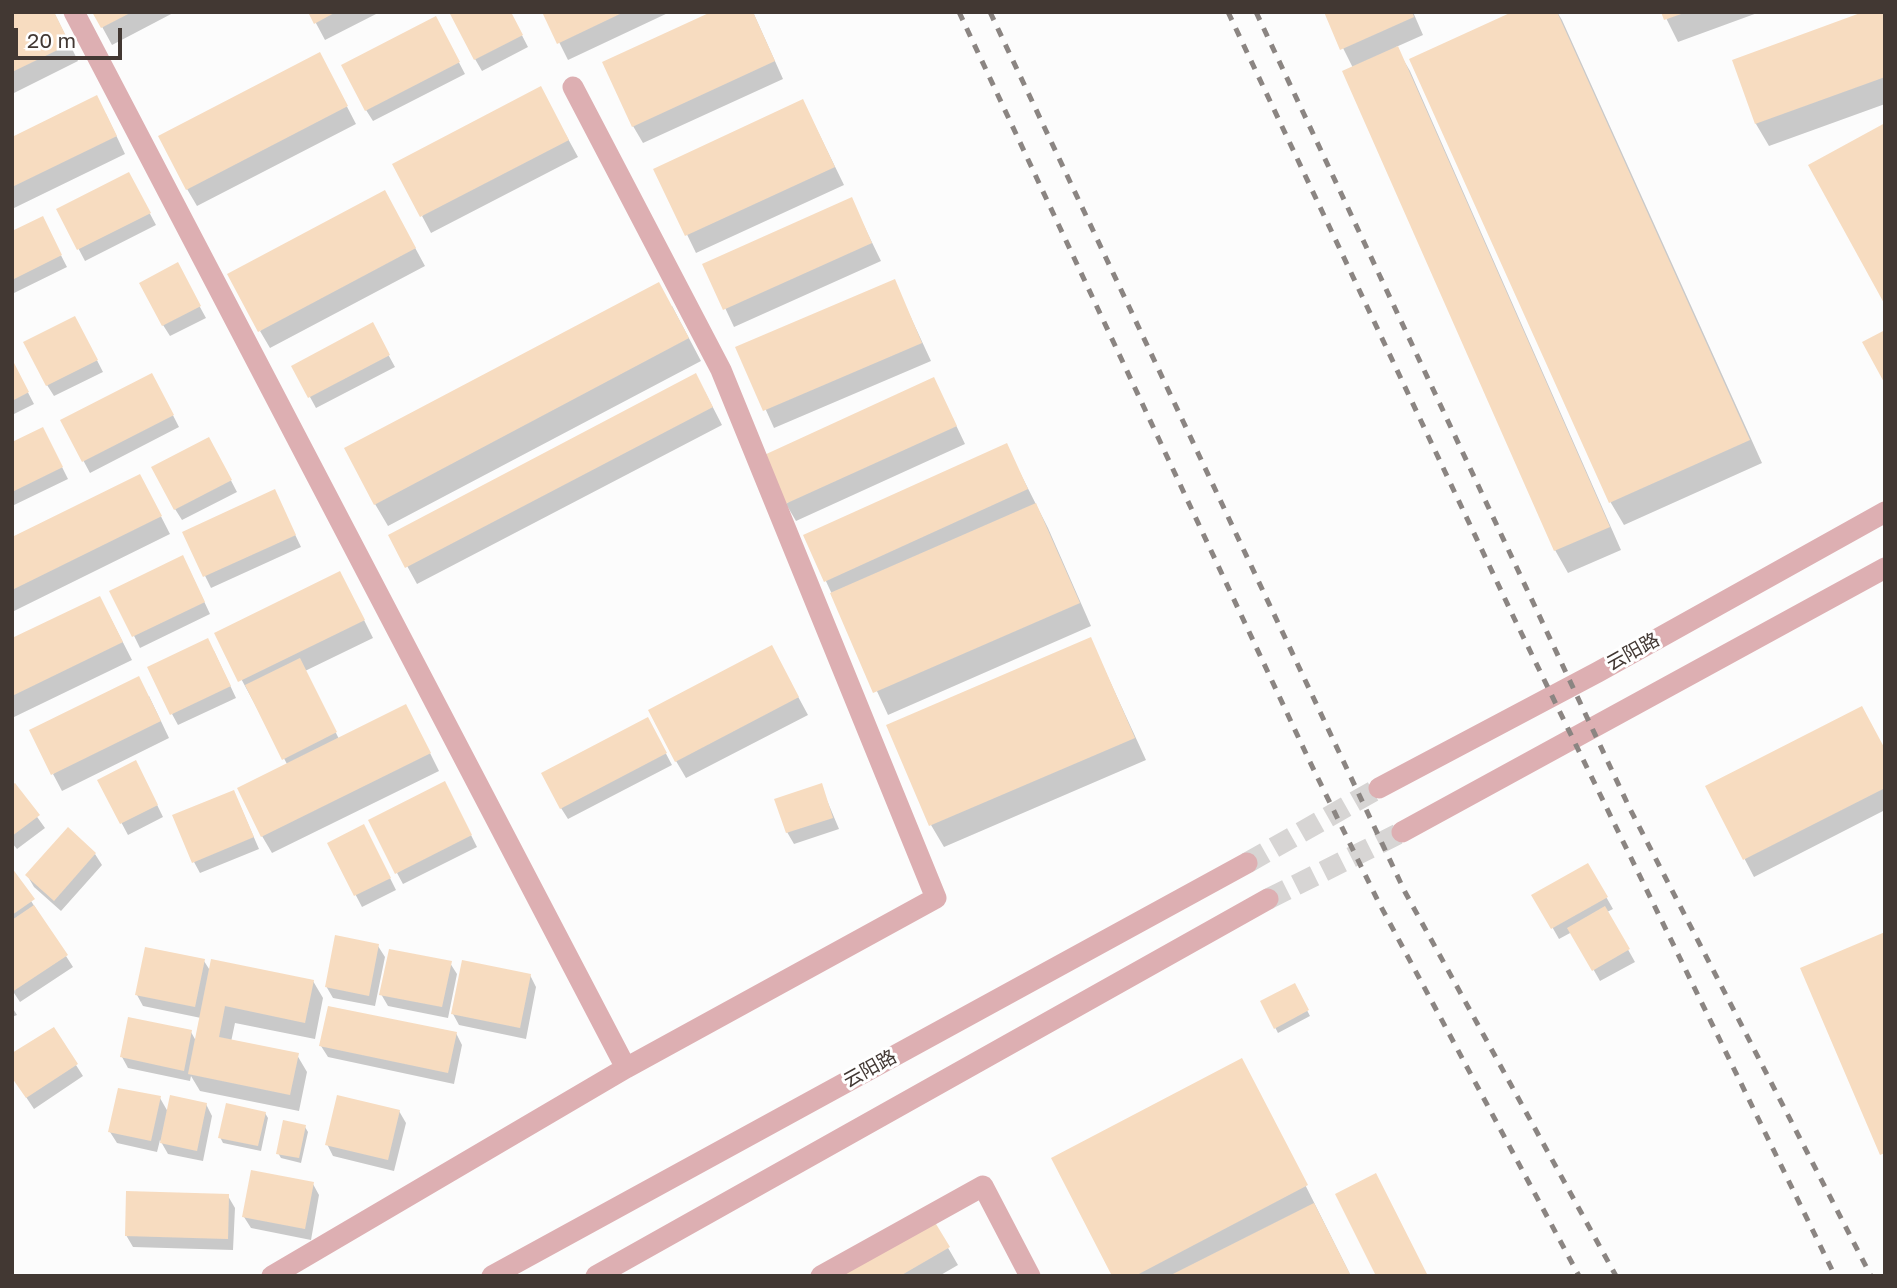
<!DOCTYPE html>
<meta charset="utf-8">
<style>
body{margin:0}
#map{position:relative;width:1897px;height:1288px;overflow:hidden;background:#fcfcfc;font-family:"Golos Text",sans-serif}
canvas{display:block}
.frame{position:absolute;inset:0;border:14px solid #423833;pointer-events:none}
.scale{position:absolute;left:14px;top:28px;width:108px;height:32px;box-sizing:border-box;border:4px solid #423833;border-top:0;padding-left:9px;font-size:21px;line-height:24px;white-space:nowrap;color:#423833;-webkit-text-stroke:5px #fff;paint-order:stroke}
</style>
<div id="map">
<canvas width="1897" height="1288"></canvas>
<div class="frame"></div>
<div class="scale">20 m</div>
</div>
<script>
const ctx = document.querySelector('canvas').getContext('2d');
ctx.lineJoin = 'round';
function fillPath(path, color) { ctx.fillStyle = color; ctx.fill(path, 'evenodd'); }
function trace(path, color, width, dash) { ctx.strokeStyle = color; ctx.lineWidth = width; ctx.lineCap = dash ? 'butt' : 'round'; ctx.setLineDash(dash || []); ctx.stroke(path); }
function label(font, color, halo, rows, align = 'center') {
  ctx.font = font + ' "Golos Text","Noto Sans SC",sans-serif'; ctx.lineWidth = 6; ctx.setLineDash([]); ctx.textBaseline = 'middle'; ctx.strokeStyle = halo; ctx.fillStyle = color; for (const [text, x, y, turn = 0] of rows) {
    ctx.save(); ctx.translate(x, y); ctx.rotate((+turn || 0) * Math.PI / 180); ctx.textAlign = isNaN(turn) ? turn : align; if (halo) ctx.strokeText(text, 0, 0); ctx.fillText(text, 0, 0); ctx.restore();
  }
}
fillPath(new Path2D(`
 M12 12H54L78 61 12 94Z
 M94 12H175L112 45Z
 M310 12H380L325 40Z
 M510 12 528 47 482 71 475 59Z
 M544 12H670L568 60Z
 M753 12 783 79 643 143 633 126Z
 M1325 12H1413L1423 35 1396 47 1410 71 1621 550 1568 573 1555 550 1353 68Z
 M1516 12H1557L1562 20 1762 463 1624 525 1611 503 1412 59Z
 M1663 12H1760L1678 42Z
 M1885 12V104L1769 146 1756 124 1734 61Z
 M442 30 465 74 373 121 366 110Z
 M329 72 356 124 197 206 187 189Z
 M803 101 844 185 696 253 655 169Z
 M550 106 578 157 431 233 422 216Z
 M106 114 125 154 12 209V139Z
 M135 186 156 225 85 261 58 210Z
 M851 199 881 261 734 327 705 265Z
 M394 209 425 266 270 348 260 331Z
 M48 230 67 267 12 294V233Z
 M177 265 206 318 170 336 163 325Z
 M894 281 931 361 774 428 738 348Z
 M672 306 701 361 388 526 375 504Z
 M81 329 103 372 54 396 47 385Z
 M378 336 395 367 316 408 293 366Z
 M12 362 34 404 12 415Z
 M934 379 965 444 796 521 786 504Z
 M158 386 179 427 90 473 62 421Z
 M705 392 722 425 417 584 390 535Z
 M49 441 68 479 12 506V444Z
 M1006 445 1048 528 1091 626 888 715 805 536Z
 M215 450 237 492 182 520 175 509Z
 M149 493 170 534 12 612V539Z
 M280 503 301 547 211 588 184 533Z
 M189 569 210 614 140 648 112 591Z
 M349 590 373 638 305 671 339 739 415 723 439 771 272 853 262 836 287 764 217 634Z
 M109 615 132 660 12 718V640Z
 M1091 640 1146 760 944 847 931 825Z
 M214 651 236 698 178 725 172 714Z
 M781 665 808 715 686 778 676 761Z
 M149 696 169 738 62 791 53 774Z
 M654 731 672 765 568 819 561 808Z
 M1885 750V810L1754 877 1707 787Z
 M142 774 163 817 128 835 99 781Z
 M15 786 45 828 17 849 12 843Z
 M821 786 839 829 794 844 787 832Z
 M451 795 477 847 403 884 397 873Z
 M239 803 259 849 200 873 194 862Z
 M370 838 396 890 362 907 329 844Z
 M95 854 102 865 61 911 34 887 27 875Z
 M1588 865 1613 909 1607 912 1635 962 1600 981 1572 932 1559 939 1534 895Z
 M12 871 73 967 20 1002 12 990Z
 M378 946 385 957 375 1006 333 998 326 986Z
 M204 961 211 972 313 981 323 998 315 1039 235 1023 231 1042 297 1055 307 1072 299 1111 200 1091 191 1076 190 1081 128 1068 122 1057 191 1032 196 1041 201 1018 143 1006 137 995Z
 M450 963 457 974 448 1018 388 1006 381 994Z
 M530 975 536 987 526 1039 459 1025 453 1014Z
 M1294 985 1310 1016 1278 1033 1262 1002Z
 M12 1007 17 1015 12 1017Z
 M53 1029 83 1076 34 1109 12 1076Z
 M456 1033 462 1045 454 1084 328 1057 321 1046Z
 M1254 1083 1351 1276H1114Z
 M160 1098 168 1112 206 1104 212 1116 203 1161 168 1154 160 1140 157 1152 117 1143 110 1132Z
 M399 1111 406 1123 394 1171 333 1156 327 1144Z
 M265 1113 268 1118 261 1151 223 1143 220 1137Z
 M305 1127 308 1132 301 1163 281 1158 278 1153Z
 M313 1184 319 1195 311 1240 251 1228 244 1217Z
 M228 1196 235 1208 233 1250 133 1247 126 1235Z
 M933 1222 958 1265 939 1276H840Z`), '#0003');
fillPath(new Path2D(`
 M12 12H54L70 44 12 72Z
 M92 12H132L101 28Z
 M308 12H336L314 24Z
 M449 12H511L523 35 474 60Z
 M542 12H624L557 44Z
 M711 12H753L775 61 632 127 602 62Z
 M1324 12H1412L1414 17 1340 50Z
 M1512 12H1557L1750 440 1609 503 1409 59Z
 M1661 12H1684V13L1664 20Z
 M1863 12H1885V77L1755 124 1732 60Z
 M436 16 460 62 365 111 341 65Z
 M1398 46 1610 527 1554 551 1342 71Z
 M320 52 348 106 186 190 158 136Z
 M541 86 569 140 420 217 392 164Z
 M97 95 117 136 12 187V137Z
 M803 99 835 167 685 236 653 169Z
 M1885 123V305L1808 165Z
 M129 172 151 213 77 250 56 209Z
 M385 190 416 248 258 332 227 274Z
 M852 197 872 243 723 310 702 264Z
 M43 216 62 255 12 280V231Z
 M178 262 201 306 162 326 139 283Z
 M895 279 922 343 763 411 735 347Z
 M659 282 689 338 374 505 344 448Z
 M75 316 98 360 46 386 23 342Z
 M373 322 390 355 308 398 291 366Z
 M1885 330V384L1862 342Z
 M12 359 29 392 12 401Z
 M152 373 174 415 82 462 60 420Z
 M696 373 713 407 405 568 388 535Z
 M934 377 957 426 785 504 762 456Z
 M43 427 63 467 12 492V442Z
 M209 437 232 480 174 510 151 467Z
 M1007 443 1028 489 824 582 803 535Z
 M140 474 162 516 12 590V537Z
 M275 489 296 535 203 577 182 532Z
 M1036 503 1080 603 873 693 830 593Z
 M183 555 205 602 132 637 109 591Z
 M340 571 365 620 238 682 214 633Z
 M100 596 123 642 12 696V638Z
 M1091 637 1135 738 929 826 886 725Z
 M208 638 231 686 170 715 147 667Z
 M772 645 799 697 675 762 648 710Z
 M300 658 337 732 282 760 245 685Z
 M139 676 161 721 51 775 29 730Z
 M406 704 431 753 261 837 237 788Z
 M1862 706 1885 749V788L1743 860 1705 786Z
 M648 717 667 753 560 809 541 773Z
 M136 760 158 805 120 824 97 780Z
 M445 781 472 835 395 874 368 820Z
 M15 783 40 815 12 836V785Z
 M822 783 833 818 786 833 774 799Z
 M234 790 254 837 192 863 172 815Z
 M364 824 391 878 354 896 327 843Z
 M68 827 96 853 54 901 25 875Z
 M1588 863 1608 897 1551 929 1531 895Z
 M12 868 35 899 12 915Z
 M34 905 68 955 12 992V920Z
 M1605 906 1630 949 1592 971 1567 928Z
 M1885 932V1153L1880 1155 1800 968Z
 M335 935 379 944 369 996 325 987Z
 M145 947 205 959 195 1007 135 995Z
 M389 949 452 961 442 1007 379 995Z
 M211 959 314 980 305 1023 225 1006 219 1037 299 1053 290 1095 188 1074Z
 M462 960 531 974 520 1028 451 1014Z
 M1295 983 1309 1010 1274 1029 1260 1001Z
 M328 1006 457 1032 448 1073 319 1046Z
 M128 1017 192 1030 184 1071 120 1057Z
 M54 1027 78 1064 26 1098 12 1078V1053Z
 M1242 1058 1308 1185 1135 1276H1112L1051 1158Z
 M118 1088 161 1096 151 1141 108 1132Z
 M170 1095 207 1103 197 1151 160 1143Z
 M337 1095 400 1110 388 1160 325 1145Z
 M226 1103 266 1112 258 1146 218 1138Z
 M283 1120 306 1125 299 1158 276 1154Z
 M251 1170 314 1182 305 1229 242 1217Z
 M1376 1173 1428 1276H1376L1335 1194Z
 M126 1191 229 1194 228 1239 125 1236Z
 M1314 1203 1351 1276H1169Z
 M933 1219 950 1247 900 1276H837Z`), '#f7dcc0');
trace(new Path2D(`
 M1247 863 1379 788
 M1268 899 1402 832`), '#d7d5d4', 21, [21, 10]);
trace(new Path2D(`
 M74 12 626 1068
 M1379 788 1598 672 1885 512
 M1402 832 1885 568
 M272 1276 626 1068 936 898 721 370 573 87
 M492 1276 1247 863
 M596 1276 1268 899
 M821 1276 983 1186 1030 1276`), '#ddafb2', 21);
trace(new Path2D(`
 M959 12 1309 760 1379 903 1579 1276
 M990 12 1405 892 1616 1276
 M1228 12 1514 618 1835 1276
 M1256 12 1630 809 1871 1276`), '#8b8582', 5, [9, 9]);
label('19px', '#423833', '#fff', [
 ["云阳路",1633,652,-29],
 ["云阳路",870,1069,-29]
]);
</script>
